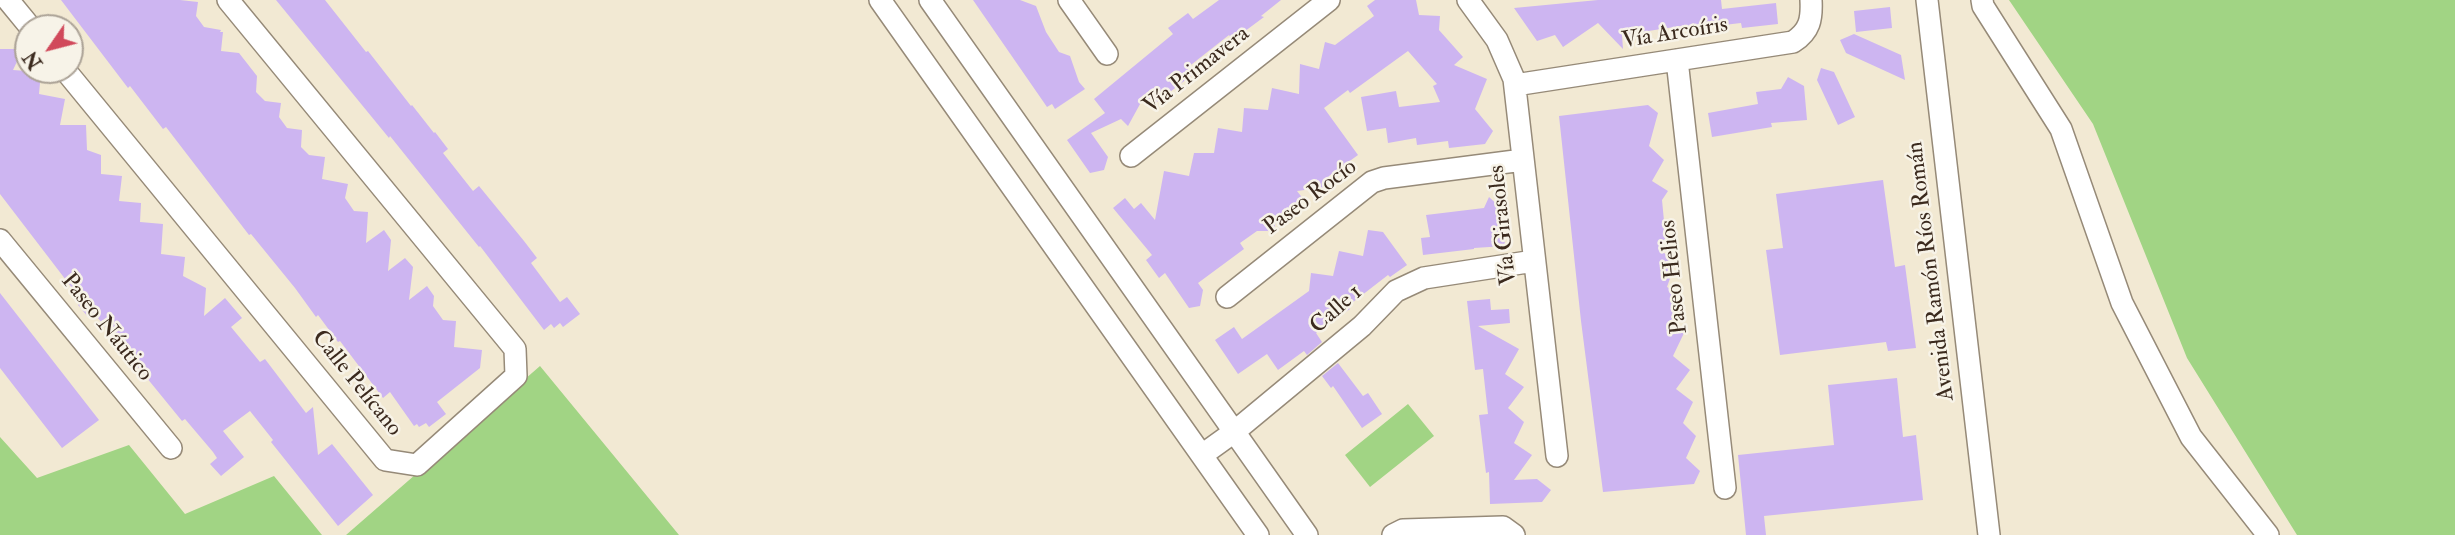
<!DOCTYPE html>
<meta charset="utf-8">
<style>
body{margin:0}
#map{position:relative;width:2455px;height:535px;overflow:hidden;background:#f2e9d3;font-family:"IM FELL Double Pica",serif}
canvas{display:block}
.north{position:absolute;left:14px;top:14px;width:70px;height:70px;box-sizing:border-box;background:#f7f3e8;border:2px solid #aca397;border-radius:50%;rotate:235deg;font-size:19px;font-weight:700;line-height:28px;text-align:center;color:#3b2a1e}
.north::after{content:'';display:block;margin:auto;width:24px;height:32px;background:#d1495b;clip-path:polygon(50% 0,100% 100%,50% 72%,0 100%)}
</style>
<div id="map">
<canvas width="2455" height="535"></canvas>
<div class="north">N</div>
</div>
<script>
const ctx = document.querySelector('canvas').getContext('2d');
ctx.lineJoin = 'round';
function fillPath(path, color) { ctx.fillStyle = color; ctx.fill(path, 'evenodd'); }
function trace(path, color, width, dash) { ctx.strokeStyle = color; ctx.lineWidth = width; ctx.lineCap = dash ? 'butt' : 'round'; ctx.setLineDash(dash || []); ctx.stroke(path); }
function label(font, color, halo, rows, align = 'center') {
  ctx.font = font + ' "IM FELL Double Pica",serif'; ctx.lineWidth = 5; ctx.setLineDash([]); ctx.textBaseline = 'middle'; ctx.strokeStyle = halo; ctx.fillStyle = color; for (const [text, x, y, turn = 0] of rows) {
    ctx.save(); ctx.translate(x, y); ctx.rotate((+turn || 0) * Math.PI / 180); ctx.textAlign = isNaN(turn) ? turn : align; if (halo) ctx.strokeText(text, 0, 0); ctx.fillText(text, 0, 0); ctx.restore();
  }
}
fillPath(new Path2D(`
 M2009 0H2455V535H2297L2187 358 2093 124Z
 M540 366 679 535H346Z
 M1408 404 1434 436 1370 487 1345 455Z
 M0 437 37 478 129 445 185 514 274 476 322 535H0Z`), '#a1d484');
fillPath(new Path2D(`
 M61 0H180L198 2 196 16 204 27 221 30 220 32H223L221 51 239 53 257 76 256 92 265 101 281 103 279 117 287 128 302 130 301 147 309 155 325 157 322 179 348 184 345 198 354 211 368 212 366 243 384 230 391 240 388 271 405 258 413 267 409 300 427 286 434 296 433 306 443 320 456 321 454 347 482 350 480 368 437 402 446 414 429 427 426 423 419 427 417 424 414 426 390 392 383 398 340 341 338 342 318 315 316 317 295 288 251 234 249 235 166 127 163 129 130 86 128 88Z
 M276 0H325L366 52 368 51 411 106 412 105 434 133 435 132 448 149 443 153 473 191 479 186 524 241 537 258 531 263 560 302 567 297 580 314 563 327 560 323 554 328 551 324 544 330 480 246 479 247 390 136 389 138Z
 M973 0H1020L1036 6 1046 32 1059 52 1070 56 1079 82 1085 89 1055 109 1052 104 1047 107Z
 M1219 0H1281L1261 16 1264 17 1233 40 1229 35 1187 68 1192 75 1153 105 1145 95 1128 126 1121 119 1091 133 1108 157 1104 170 1090 173 1067 140 1105 113 1094 99 1173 34 1168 28 1188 13 1193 19Z
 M1375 0H1416L1419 15 1440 16 1439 30 1463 57 1454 65 1487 79 1475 109 1493 131 1485 144 1449 148 1448 141 1417 145 1416 138 1388 143 1386 128 1367 131 1361 97 1396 91 1399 107 1440 102 1433 86 1437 84 1408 51 1350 93 1348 90 1324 108 1358 155 1329 176 1327 187 1297 191 1304 200 1276 222 1273 231H1257L1240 243 1244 249 1198 283 1203 290 1200 306 1189 308 1165 273 1159 278 1146 260 1152 255 1113 208 1125 198 1134 209 1141 203 1155 220 1164 171 1189 176 1194 153H1214L1218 128 1242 132 1244 108 1268 110 1272 88 1299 94 1300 64 1319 69 1325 42 1335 45 1374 16 1367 6Z
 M1598 0H1721L1722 9 1776 3 1778 24 1742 28 1741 23 1681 30V26L1622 35 1623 49 1598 23 1563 47 1555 35 1537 41 1514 8Z
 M1890 7 1892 28 1856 32 1854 11Z
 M1854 34 1901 55 1905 80 1846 53 1840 40Z
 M0 49H23L13 70 41 72 39 94 65 99 60 125H86L87 150 101 155V174L122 176 119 201 141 203 140 222 163 224 161 254 185 257 183 276 206 288 204 316 225 298 242 318 231 327 260 362 265 359 306 413 313 407 318 455 332 444 373 495 338 526 271 442 273 440 250 411 223 431 244 457 221 476 210 464 217 458 213 452 185 419 182 421 93 312 88 317 78 305 82 301 0 194Z
 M1821 68 1834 72 1855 117 1838 125 1817 80Z
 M1788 77 1804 86 1807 120 1771 123 1772 127 1712 137 1708 113 1758 104 1756 92 1781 89Z
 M1648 105 1658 113 1649 146 1664 160 1652 181 1668 191 1662 200 1664 221 1672 227 1661 251 1676 261 1667 287 1682 295 1671 317 1684 333 1673 356 1690 370 1676 389 1693 402 1683 423 1696 436 1686 458 1700 471 1694 484 1603 492 1581 321 1559 116Z
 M1883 180 1895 267 1905 265 1916 348 1888 351 1886 342 1780 355 1766 250 1783 248 1776 194Z
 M1489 197 1502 209 1505 246 1474 248V249L1423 255 1421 238 1430 237 1426 215 1484 208Z
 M1368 230 1383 232 1407 265 1390 277 1388 275 1348 306 1350 309 1316 333 1322 342 1307 355 1304 351 1278 370 1267 354 1238 374 1215 340 1234 327 1242 339 1309 291 1311 273 1333 276 1339 251 1363 256Z
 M0 293 99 420 62 448 0 368Z
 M1490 299 1491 310 1509 309 1510 323 1478 326 1519 349 1505 374 1524 387 1508 408 1524 422 1514 443 1532 455 1514 480 1537 479 1551 490 1542 502 1490 504 1489 472 1486 473 1479 415 1488 414 1483 369 1475 370 1467 301Z
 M1338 363 1363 396 1368 393 1382 414 1362 428 1333 386 1331 388 1322 376Z
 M1897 378 1903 437 1916 435 1923 500 1764 516 1766 535H1746L1738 455 1834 445 1828 385Z`), '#cdb5f1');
const minor = new Path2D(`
 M8 0 31 28
 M880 0 1258 535
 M930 0 1307 535
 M1069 0 1107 54
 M1468 0 1497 40 1514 79 1557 456
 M1927 0 1989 535
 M1982 0 1983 6 2061 129 2122 303 2191 437 2268 535
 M1677 60 1725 488
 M65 70 385 460 417 465 516 376 515 349 228 0
 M1515 85 1793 42C1810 31 1812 19 1811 0
 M1131 156 1329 0
 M0 240 171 448
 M1227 297 1372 182 1384 178 1523 160
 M1202 455 1234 432 1362 326 1396 291 1424 278 1534 261
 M1393 535 1403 530 1503 527 1514 535`);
trace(minor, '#968a78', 24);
trace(minor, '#fff', 21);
label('23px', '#3b2a1e', '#f7f3e8', [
 ["Vía Arcoíris",1675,34,-9],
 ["Vía Primavera",1197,71,-38],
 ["Paseo Rocío",1311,198,-37],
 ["Vía Girasoles",1504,225,-96],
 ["Avenida Ramón Ríos Román",1932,271,-97],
 ["Paseo Helios",1675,277,-96],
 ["Calle 1",1337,310,-42],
 ["Paseo Náutico",106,328,51],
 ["Calle Pelícano",356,384,51]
]);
</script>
